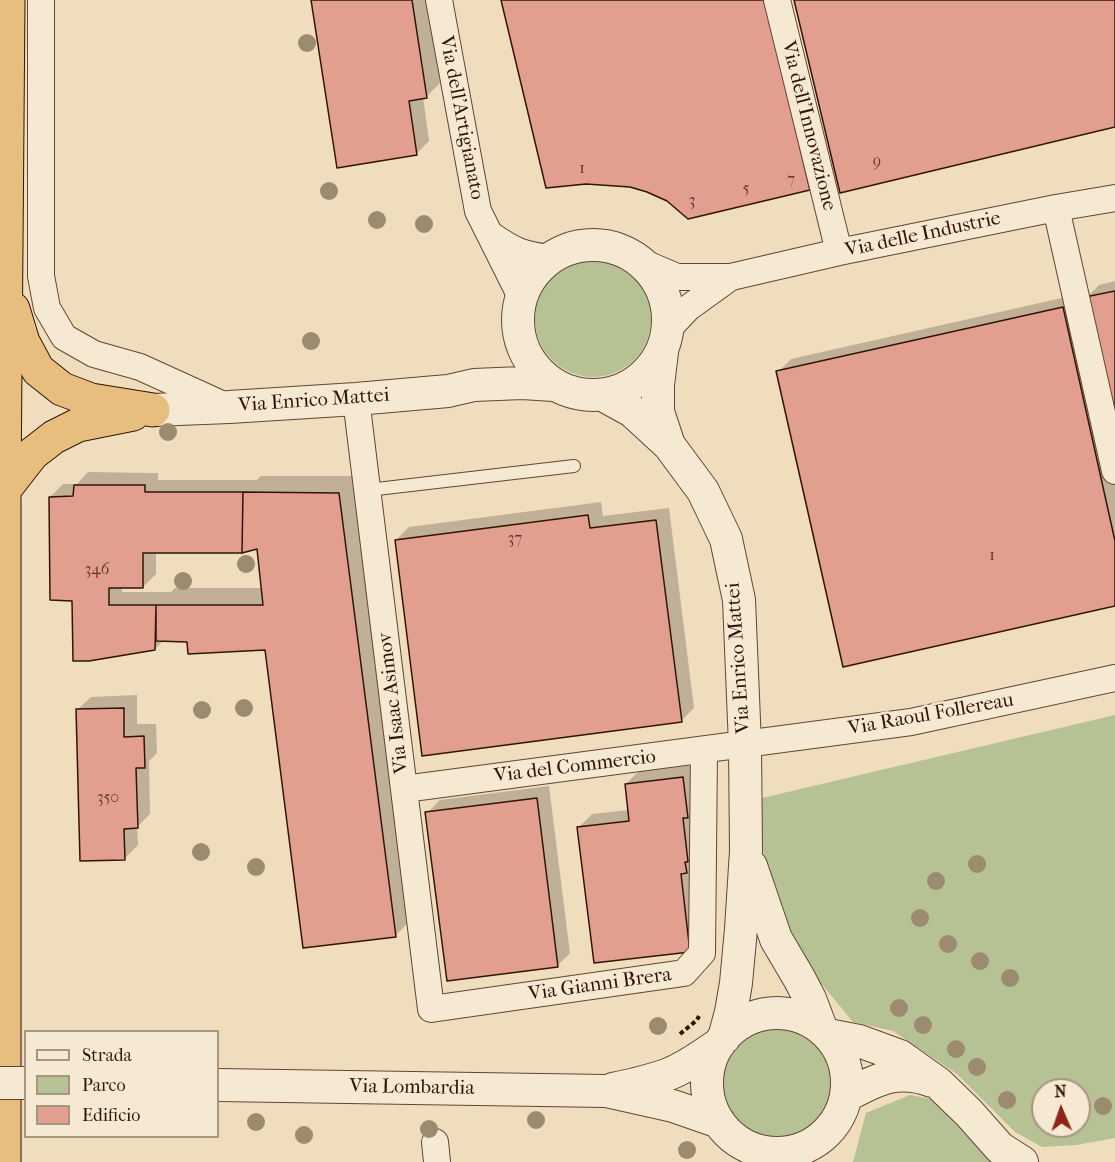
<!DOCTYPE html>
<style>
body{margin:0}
#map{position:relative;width:1115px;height:1162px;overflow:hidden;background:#efddbd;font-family:"IM FELL French Canon",serif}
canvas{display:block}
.legend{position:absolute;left:24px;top:1030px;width:195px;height:108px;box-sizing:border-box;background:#f5e9d4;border:2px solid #a79481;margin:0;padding:8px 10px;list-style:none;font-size:18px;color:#311504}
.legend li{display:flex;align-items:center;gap:12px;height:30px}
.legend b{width:30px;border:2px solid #a79481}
.north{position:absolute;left:1031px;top:1078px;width:60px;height:60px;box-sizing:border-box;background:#f5e9d4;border:2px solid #a79481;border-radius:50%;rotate:358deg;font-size:16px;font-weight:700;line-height:24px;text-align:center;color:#311504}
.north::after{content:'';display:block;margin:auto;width:21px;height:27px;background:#8f2418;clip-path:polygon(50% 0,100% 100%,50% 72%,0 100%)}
</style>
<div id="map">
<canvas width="1115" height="1162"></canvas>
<ul class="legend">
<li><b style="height:8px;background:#f5e9d4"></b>Strada</li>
<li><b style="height:16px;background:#b6c293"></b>Parco</li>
<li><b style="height:16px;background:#e29f90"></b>Edificio</li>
</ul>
<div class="north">N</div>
</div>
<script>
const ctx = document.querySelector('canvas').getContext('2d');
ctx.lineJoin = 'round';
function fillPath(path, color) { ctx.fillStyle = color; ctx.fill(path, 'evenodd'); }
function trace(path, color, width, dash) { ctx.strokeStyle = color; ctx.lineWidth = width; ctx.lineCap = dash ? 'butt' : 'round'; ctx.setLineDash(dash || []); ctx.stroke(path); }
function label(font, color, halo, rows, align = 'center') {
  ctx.font = font + ' "IM FELL French Canon",serif'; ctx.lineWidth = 5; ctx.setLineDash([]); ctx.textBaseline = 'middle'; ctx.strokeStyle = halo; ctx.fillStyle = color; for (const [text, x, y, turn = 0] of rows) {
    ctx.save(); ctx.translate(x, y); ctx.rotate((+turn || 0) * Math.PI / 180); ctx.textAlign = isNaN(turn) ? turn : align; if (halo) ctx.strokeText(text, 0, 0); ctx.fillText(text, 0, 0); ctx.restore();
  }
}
fillPath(new Path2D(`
 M535 319a58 58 0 1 1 116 0a58 58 0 1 1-116 0Z
 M1115 715V1138L1076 1145 1042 1147 1015 1132 957 1074 893 1031 853 1022 790 946 766 882 762 836V798ZM1043 1090H1079V1126H1043Z
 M720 1083a57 57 0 1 1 114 0a57 57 0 1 1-114 0Z
 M910 1095 937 1100 986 1152 990 1162H853L866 1113Z`), '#b6c293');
fillPath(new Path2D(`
 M313 0H427L440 83 427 96 423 97 429 141 416 154Z
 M503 0H780L822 176 809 189 668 200Z
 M1115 281V423L1086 298 1099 285Z
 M1075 295 1115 472V605L778 372 791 359Z
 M88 472 158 473V480H257L261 476H356L412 919 395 936 266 649 189 641 164 640 155 649 74 599 50 497 63 484H77ZM258 548 262 588H175L171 592H122V586L143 587 156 574V551Z
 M601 502 603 516 669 508 694 708 681 721 396 540 409 527Z
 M137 695V724H156L157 753 149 761 150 814 137 827 138 845 125 858 77 710 91 697Z
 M696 765 690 951 579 827 592 814 629 810 626 784 639 771Z
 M549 786 570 953 557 966 427 813 440 800Z`), '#0003');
const building = new Path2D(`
 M311 0H412L427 98 409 101 417 155 337 168Z
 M501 0H765L810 190 688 219 667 201 647 192 630 187 586 184 546 188Z
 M794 0H1115V127L840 193Z
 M1115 291V430L1085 297Z
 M1063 307 1115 541V606L843 667 776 371Z
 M74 485H145V492H243L242 553H143V588H109V605H156L155 650 89 661H73L72 601 50 600 49 497 73 496Z
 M243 492 339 493 396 937 303 948 265 650 188 654 187 642 156 641V605H263L257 549 242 553Z
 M588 515 590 528 656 520 682 722 422 756 395 540Z
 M124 708V737L144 736 145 768H136L138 828 124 829 125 860 80 861 76 709Z
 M683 777 688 818H683L688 862H685L687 873 681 874 690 952 594 963 577 827 629 821 625 784Z
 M537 798 558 967 447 981 425 812Z`);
fillPath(building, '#e29f90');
trace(building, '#311504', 1.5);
const service = new Path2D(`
 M368 490 574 466`);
const minor = new Path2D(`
 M41 0V276L47 308 64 337 94 354 140 367 228 407
 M439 0 478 211 521 297
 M777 0 839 252
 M1056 208 1115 471
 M491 235C514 251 523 255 550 258
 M642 262 677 277H731L839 252 1056 208 1115 198
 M669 328 688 308 731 277
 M356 399 431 1009 684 973 702 953 704 750
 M404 789 911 722 1115 678
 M435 1142 437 1162`);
const tertiary = new Path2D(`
 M518 320a75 75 0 1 1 150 0a75 75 0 1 1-150 0Z
 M662 352 658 385V412L669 445
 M603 395 632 411 669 445 703 491 726 539 739 600 745 745 746 851 741 929 736 983 731 1012 724 1038
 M153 410 229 407 356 399 448 391 474 385 522 383 554 385
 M751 866 776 939 799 978 810 999 821 1028
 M707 1083a70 70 0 1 1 140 0a70 70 0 1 1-140 0Z
 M828 1035 859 1041 900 1056 938 1083 969 1113 1000 1148 1022 1162
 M218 1085 606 1091 673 1106 719 1122
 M613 1089C632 1085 651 1081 669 1074 687 1067 703 1055 719 1044
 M846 1096C877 1079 898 1068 932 1081`);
const trunk = new Path2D(`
 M13 309 23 342 38 370 62 389 91 400 153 410
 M4 490 32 454 54 437 78 425 133 414
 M4 1162V490L8 0`);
trace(service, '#604732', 14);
trace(minor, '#604732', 28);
trace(tertiary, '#604732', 34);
trace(trunk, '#311504', 35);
trace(new Path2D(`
 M680 1034 697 1020 699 1016`), '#311504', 4, [4.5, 3]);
trace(service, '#f5e9d4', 12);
trace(minor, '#f5e9d4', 26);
trace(tertiary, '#f5e9d4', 32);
trace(trunk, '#e8be7e', 33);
const tertiaryBridge = new Path2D(`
 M0 1083H26`);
trace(tertiaryBridge, '#604732', 34, []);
trace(tertiaryBridge, '#f5e9d4', 32);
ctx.fillStyle = '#9c8c6f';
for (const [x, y] of [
 [307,43],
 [329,191],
 [377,220],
 [424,224],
 [311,341],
 [168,432],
 [246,564],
 [183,581],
 [244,708],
 [202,710],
 [201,852],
 [977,864],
 [256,867],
 [936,881],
 [920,918],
 [948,944],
 [980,961],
 [1010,978],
 [899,1008],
 [923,1025],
 [658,1026],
 [956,1049],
 [977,1067],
 [1007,1100],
 [1103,1106],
 [536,1120],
 [256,1122],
 [429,1129],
 [304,1135],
 [687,1150]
]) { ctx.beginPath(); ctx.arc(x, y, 9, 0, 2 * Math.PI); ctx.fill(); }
label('16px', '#5d3827', null, [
 ["9",877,162],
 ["1",582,169],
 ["7",791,180],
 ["5",746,189],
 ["3",692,201],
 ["37",515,539],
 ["1",992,556],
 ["346",97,570],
 ["350",108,798]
]);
label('20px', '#311504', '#f5e9d4', [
 ["Via dell'Artigianato",461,118,79],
 ["Via dell'Innovazione",808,126,76],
 ["Via delle Industrie",923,235,-12],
 ["Via Enrico Mattei",314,401,-4],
 ["Via Enrico Mattei",739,658,-94],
 ["Via Isaac Asimov",394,703,-97],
 ["Via Raoul Follereau",931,715,-10],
 ["Via del Commercio",575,767,-7],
 ["Via Gianni Brera",600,985,-8],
 ["Via Lombardia",412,1088,1]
]);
</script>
